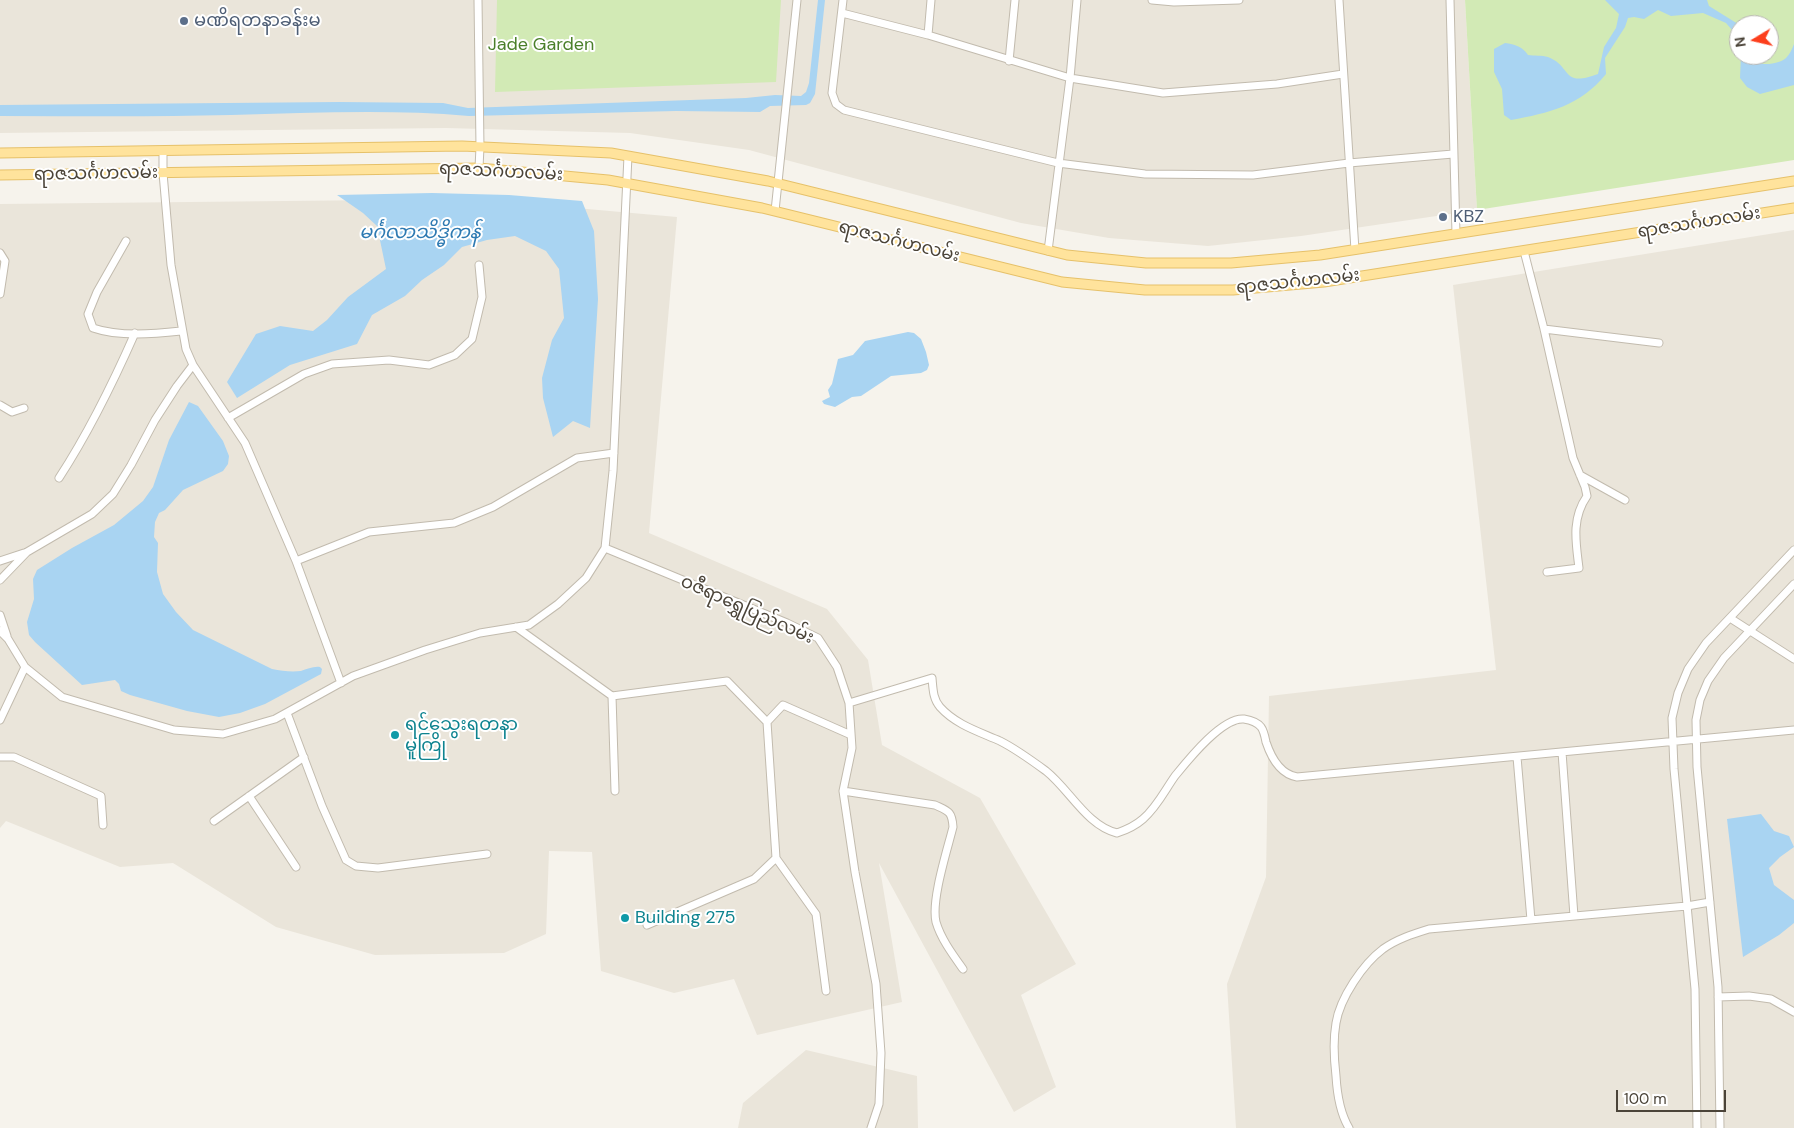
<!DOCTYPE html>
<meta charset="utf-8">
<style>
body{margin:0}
#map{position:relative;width:1794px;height:1128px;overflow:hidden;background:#f6f3ec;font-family:"DM Sans",sans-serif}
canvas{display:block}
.north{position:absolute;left:1729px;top:15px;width:50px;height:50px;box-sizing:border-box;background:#fff;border:1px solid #b7b4b0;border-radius:50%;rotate:261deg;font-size:14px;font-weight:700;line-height:20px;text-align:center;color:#4b4439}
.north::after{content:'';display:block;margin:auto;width:18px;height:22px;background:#fc3f1d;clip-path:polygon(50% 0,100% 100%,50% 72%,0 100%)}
.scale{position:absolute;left:1616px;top:1090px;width:110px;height:22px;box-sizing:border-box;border:2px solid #4b4439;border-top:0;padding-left:6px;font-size:15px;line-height:18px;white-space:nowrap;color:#4b4439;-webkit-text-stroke:4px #fff;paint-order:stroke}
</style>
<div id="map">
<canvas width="1794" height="1128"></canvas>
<div class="north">N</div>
<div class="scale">100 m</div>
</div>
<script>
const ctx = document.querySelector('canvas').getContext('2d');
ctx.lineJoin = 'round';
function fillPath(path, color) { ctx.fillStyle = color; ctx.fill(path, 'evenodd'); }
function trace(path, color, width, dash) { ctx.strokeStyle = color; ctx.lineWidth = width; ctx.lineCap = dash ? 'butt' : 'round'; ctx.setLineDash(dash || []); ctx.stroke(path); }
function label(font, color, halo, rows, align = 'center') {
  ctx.font = font + ' "DM Sans","Noto Sans Myanmar",sans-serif'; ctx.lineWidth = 4; ctx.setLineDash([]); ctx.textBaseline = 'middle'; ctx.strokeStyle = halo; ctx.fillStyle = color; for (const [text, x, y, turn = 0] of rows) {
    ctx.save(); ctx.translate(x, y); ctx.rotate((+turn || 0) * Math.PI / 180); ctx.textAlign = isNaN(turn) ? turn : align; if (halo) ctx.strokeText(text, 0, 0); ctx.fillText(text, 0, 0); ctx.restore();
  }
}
fillPath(new Path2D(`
 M0 0H1465L1477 210 1301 236 1208 246 1109 238 1021 223 749 150 630 133 446 128 0 133Z
 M475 199 677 217 649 533 827 609 868 660 882 745 980 798 1076 964 1021 995 1056 1087 1014 1112 879 863 902 1002 757 1035 734 979 674 993 601 971 592 852 549 851 546 934 504 953 375 955 276 927 173 863 120 867 6 821 0 828V204Z
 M1794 230V1128H1236L1227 984 1266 877 1269 696 1496 670 1453 285Z
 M806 1050 917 1076 918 1128H738L743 1103Z`), '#eae5da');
fillPath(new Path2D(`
 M497 0H781L776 82 495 92Z
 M1465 0H1794V160L1477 210ZM1739 25H1769V55H1739Z`), '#d2eab5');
fillPath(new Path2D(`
 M818 0H825L815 94 810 103 806 105 770 106 760 112 676 111 469 116C390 109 310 113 231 115 154 117 77 116 0 116V105L339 102 443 103 468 108 746 98 775 95 801 96 806 92 809 83Z
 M1605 0H1707L1709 6 1738 24 1739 42 1733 31 1726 23 1703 13 1671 16 1658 10 1644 19 1634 17 1628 18 1625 27 1605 58 1606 74C1580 106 1549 113 1511 120L1504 115 1502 89 1494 72V49L1505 43C1515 44 1523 47 1528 55 1534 56 1542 55 1548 57 1572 66 1561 88 1598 74L1604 47 1616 28 1619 14Z
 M1794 44V85L1760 94 1747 87 1740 78 1741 55H1751C1754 68 1778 65 1786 58 1790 54 1792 49 1794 44Z
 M432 193 509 195 582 201 594 231 598 299 590 428 573 421 553 437 543 398 542 378 552 340 564 318 559 269 546 251 515 236 487 240 462 247 444 265 422 280 405 296 372 315 357 344 290 365 237 398 227 382 256 334 280 326 313 331 327 320 348 297 386 269 377 226 363 213 337 195Z
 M908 332 914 333 921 339 926 352 929 365 927 370 921 373 891 376 861 396 852 397 835 407 824 404 822 401 830 397 828 390 832 384 838 359 853 355 865 341Z
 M189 402 198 406 223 441 229 456 228 464 223 471 183 490 165 510 159 513 155 522 154 537 158 543 157 572 163 594 176 612 193 630 272 669C282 671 291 672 301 671 307 669 314 666 320 667L322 669 321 674 265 704 240 713 219 717 187 711 130 695 121 691 119 684 115 680 82 685 35 642 29 635 27 622 34 599 33 579 37 570 72 548 114 525 143 501 153 487 169 440Z
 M1761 814 1774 831 1789 836 1794 847 1780 857 1769 868 1774 885 1794 900V923L1779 935 1743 957 1727 819Z`), '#a9d4f2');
const minor = new Path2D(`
 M478 0 480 147 479 168
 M843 0 832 93 836 104 844 110 1058 163 1145 174 1253 175 1349 163 1453 154
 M1152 0 1174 2 1239 0
 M1339 0 1355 250
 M1450 0 1456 234
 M842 13 928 35 1070 78 1163 93 1277 84 1343 74
 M928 35 931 0
 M1009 61 1015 0
 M163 151V173L171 265 186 349 193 365 245 443 296 561 341 683
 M628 156 613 471 605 548 787 623 818 638 837 667 849 703 852 748 843 791 855 872 876 984 881 1053 879 1104 871 1128
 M775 211 797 0
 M126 241 97 292 88 314 93 328C119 337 154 334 181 331
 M1048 251 1070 78 1077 0
 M1524 251 1544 329 1573 458 1585 487 1587 496C1571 519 1576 543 1579 568L1547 572
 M0 253 5 261 0 294
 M1544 329 1659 343
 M0 405 12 412 24 408
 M228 418 304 374 332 364 389 360 429 365 455 355 472 339 482 297 479 265
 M1580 475 1625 500
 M59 478C89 432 113 383 135 333
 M0 561 24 553
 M296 561 369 532 454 523 493 507 577 458 614 453
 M0 580 27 552 92 514 113 494 131 465 155 420 177 386 193 365
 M0 615 7 636
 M1730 618 1794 659
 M516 627 612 696 727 681 767 722
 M0 631 8 639 25 667 62 697 174 730 223 734 275 719 353 676 425 650 480 633 529 625 558 604 586 578 605 548
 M612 696 615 791
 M849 703 932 678C933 689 933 699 940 707 956 725 980 732 1000 741 1016 749 1031 760 1046 771 1069 789 1087 826 1117 833 1126 830 1135 826 1143 819 1157 807 1165 790 1175 776 1188 760 1222 717 1244 719 1250 720 1257 722 1261 727 1264 731 1265 737 1266 742 1271 757 1280 774 1297 777L1794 730
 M287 713 322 806 346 860 356 866 378 868 487 854
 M0 720 25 667
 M1562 752 1574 916
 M0 757H14L101 796 103 825
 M1517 757 1531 920
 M843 791 935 805C948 811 952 811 953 827 947 851 931 900 936 922 941 939 953 955 963 969
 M249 796 296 867
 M214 821 304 757
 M776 858 816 914 826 991
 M647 925 754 879 776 858 767 722 783 705 851 735
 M1718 997 1749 996 1771 999 1794 1012
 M1349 1128C1340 1113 1337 1093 1336 1076 1334 1059 1333 1040 1336 1023 1340 998 1363 964 1383 949 1397 939 1413 934 1429 929L1687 906 1710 902
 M1697 1128 1695 989 1674 769 1672 718 1678 693 1688 669 1706 643 1794 550
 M1720 1128 1718 987 1697 767 1696 720 1700 700 1708 681 1724 658 1794 584`);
const major = new Path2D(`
 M0 153 462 146 611 153 768 181 1067 255 1146 263H1231L1320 255 1794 181
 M0 175 479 168 608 180 762 208 1062 282 1145 290H1233L1324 282 1794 208`);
trace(minor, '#c2bbae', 9);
trace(major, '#e6c16a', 11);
trace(minor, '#fff', 7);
trace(major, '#ffe39c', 9);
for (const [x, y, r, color] of [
 [184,21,5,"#5c6f8a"],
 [1443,217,5,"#5c6f8a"],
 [395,735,5,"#0f9aa8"],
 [625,918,5,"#0f9aa8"]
]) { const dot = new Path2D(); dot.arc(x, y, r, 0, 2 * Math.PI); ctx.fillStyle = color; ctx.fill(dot); trace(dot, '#fff', 2); }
label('18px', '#4e5e75', '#fff', [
 ["မဏိရတနာခန်းမ",194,21],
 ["KBZ",1453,217]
], 'left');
label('18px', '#4a7f2a', '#fff', [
 ["Jade Garden",541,45]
]);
label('18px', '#4b4439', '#fff', [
 ["ရာဇသင်္ဂဟလမ်း",501,172,3],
 ["ရာဇသင်္ဂဟလမ်း",96,174,-1],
 ["ရာဇသင်္ဂဟလမ်း",1699,223,-9],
 ["ရာဇသင်္ဂဟလမ်း",899,242,14],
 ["ရာဇသင်္ဂဟလမ်း",1298,282,-6],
 ["ဝဇီရာရွှေပြည်လမ်း",747,610,24]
]);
label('18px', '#0d838f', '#fff', [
 ["ရင်သွေးရတနာ",405,725],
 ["မူကြို",405,746],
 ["Building 275",635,918]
], 'left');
label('italic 19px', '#2e7ab2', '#fff', [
 ["မင်္ဂလာသိဒ္ဓိကန်",420,233]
]);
</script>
